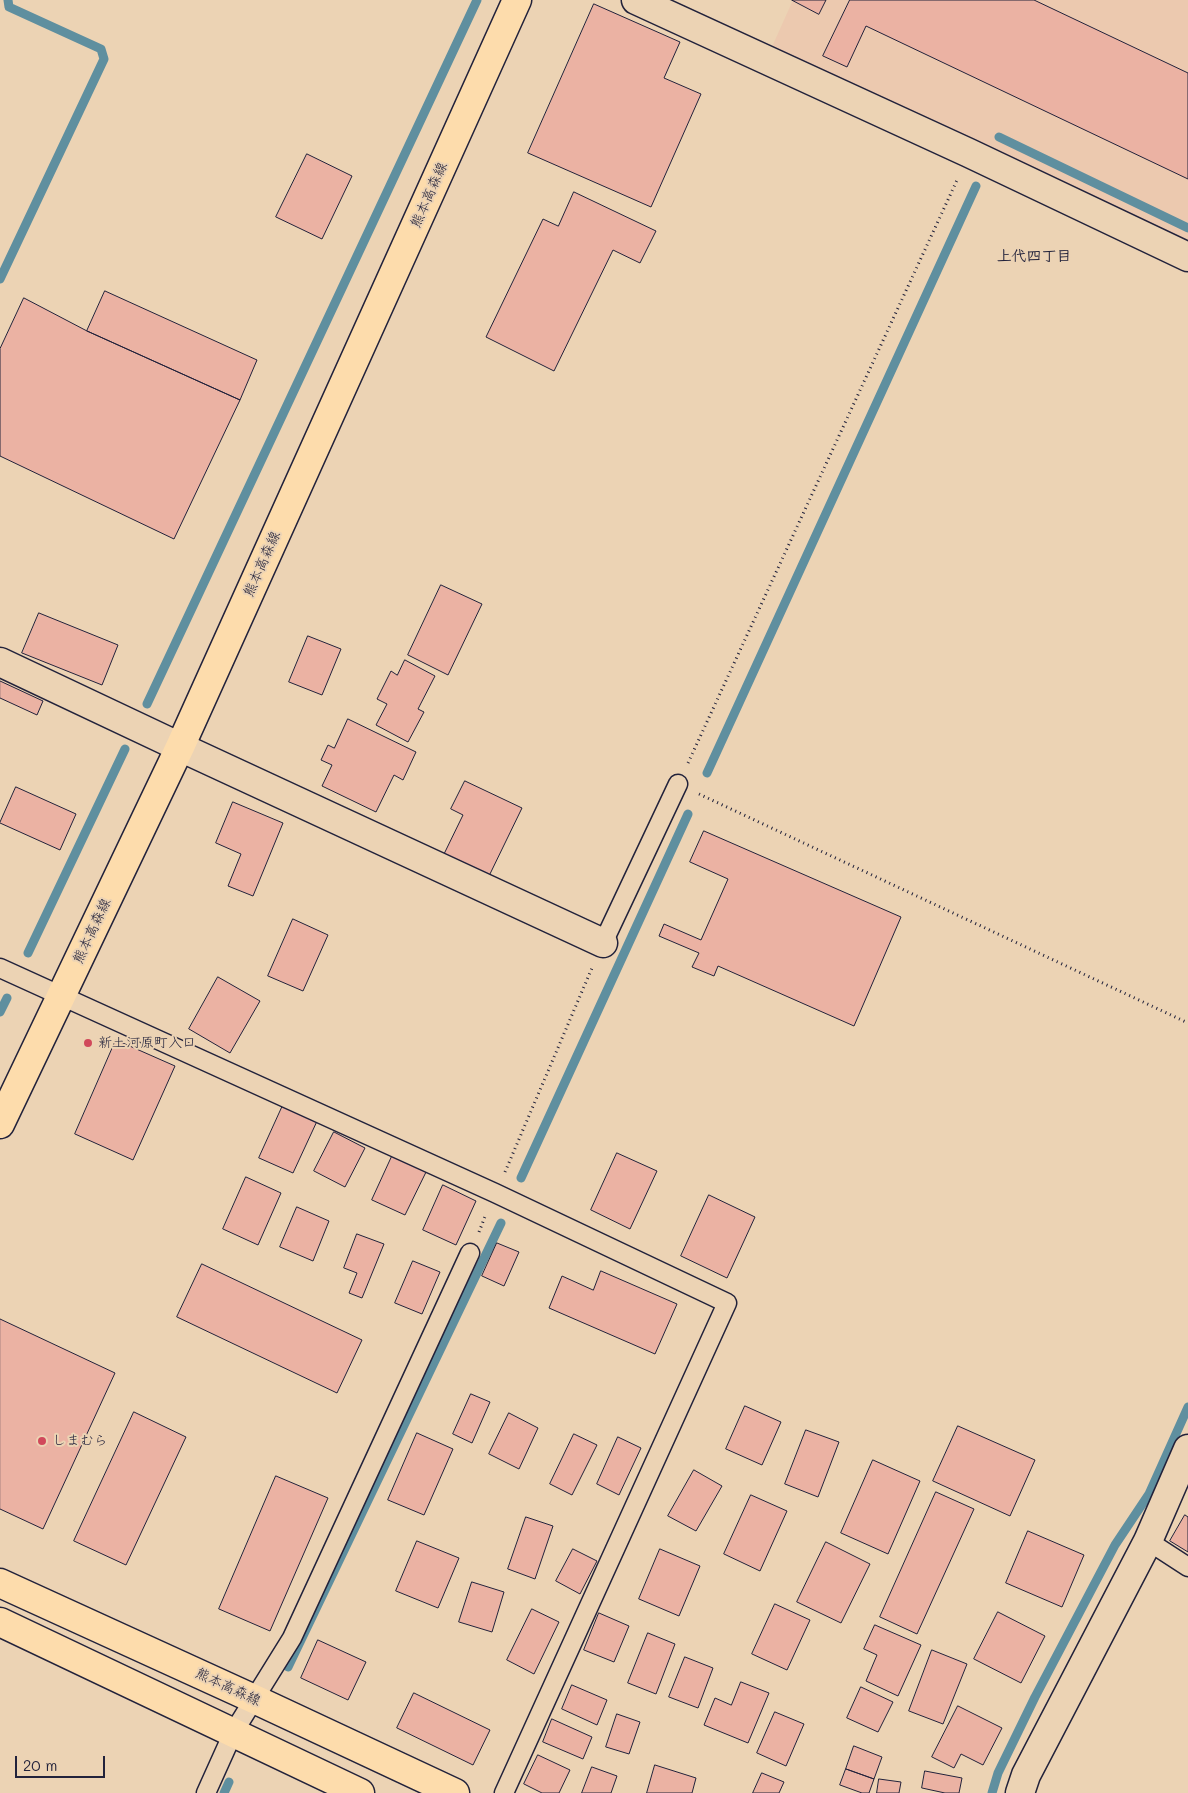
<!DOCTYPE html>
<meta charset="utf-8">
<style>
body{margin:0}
#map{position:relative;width:1188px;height:1793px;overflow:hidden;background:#ecd3b4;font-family:Mali,sans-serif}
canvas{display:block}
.scale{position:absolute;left:15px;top:1756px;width:90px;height:22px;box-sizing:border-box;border:2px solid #22223b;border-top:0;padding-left:6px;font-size:15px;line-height:18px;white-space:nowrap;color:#22223b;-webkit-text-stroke:4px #ecd3b4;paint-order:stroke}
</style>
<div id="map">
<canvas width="1188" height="1793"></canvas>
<div class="scale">20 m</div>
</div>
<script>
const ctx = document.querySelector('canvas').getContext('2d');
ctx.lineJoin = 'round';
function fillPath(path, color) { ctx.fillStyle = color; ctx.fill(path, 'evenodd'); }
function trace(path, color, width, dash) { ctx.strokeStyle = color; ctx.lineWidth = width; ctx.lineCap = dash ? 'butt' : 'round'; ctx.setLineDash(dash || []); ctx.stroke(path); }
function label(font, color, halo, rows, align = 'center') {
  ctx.font = font + ' Mali,"Klee One",sans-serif'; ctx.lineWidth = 4; ctx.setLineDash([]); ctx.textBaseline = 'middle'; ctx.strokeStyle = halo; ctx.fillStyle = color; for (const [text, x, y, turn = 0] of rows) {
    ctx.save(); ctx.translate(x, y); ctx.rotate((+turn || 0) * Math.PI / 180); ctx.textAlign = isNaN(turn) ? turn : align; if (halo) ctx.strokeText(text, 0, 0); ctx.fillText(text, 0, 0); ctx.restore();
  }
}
fillPath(new Path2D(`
 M793 0H1188V241L771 49Z`), '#ecc9af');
trace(new Path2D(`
 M999 137 1188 228
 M0 279 104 59 101 49 9 7 8 0
 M147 704 477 0
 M707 773 976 186
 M28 953 125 749
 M0 1012 7 998
 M521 1178 688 814
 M288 1667 501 1223
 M224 1793 229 1782
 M992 1793 998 1773 1035 1697 1115 1545 1149 1494 1188 1407`), '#5f8f9f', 9);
const building = new Path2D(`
 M792 0H826L819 14Z
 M850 0H1034L1188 73V179L866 26 847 67 823 56Z
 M594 4 680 42 664 78 701 94 651 207 528 153Z
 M307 154 352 176 322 239 276 217Z
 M574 192 656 231 640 263 613 250 554 371 486 337 543 219 558 226Z
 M105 291 257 360 240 400 87 331Z
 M24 298 87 331 240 400 174 539 0 456V349Z
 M441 585 482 604 448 675 408 655Z
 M39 613 118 645 102 685 22 653Z
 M308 636 341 649 322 695 289 682Z
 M405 660 435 676 418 709 424 712 408 742 376 725 387 704 377 699 391 671 397 675Z
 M0 681 43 701 37 715 0 698Z
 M348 719 416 752 403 780 394 775 376 812 322 786 332 765 321 760 328 745 334 748Z
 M465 781 522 808 489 876 444 854 463 815 451 809Z
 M16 787 76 814 60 850 0 823Z
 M233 802 283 823 253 896 228 886 241 854 216 843Z
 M704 831 901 917 854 1026 718 966 714 976 692 967 699 953 659 936 664 924 701 940 728 879 690 862Z
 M293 919 328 935 303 991 268 976Z
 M218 977 260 1001 230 1053 189 1029Z
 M116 1040 175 1066 133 1160 75 1134Z
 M284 1103 318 1119 293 1173 259 1158Z
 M334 1132 365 1148 345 1187 314 1171Z
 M394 1152 428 1168 405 1215 372 1200Z
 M617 1153 657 1171 630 1229 591 1210Z
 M246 1177 281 1193 258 1245 223 1229Z
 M443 1185 476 1201 456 1245 423 1230Z
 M709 1195 755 1217 727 1278 681 1256Z
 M297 1207 329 1221 313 1261 280 1247Z
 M357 1234 384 1244 362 1298 349 1293 357 1273 344 1268Z
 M497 1243 519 1252 504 1286 482 1276Z
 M413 1261 440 1272 422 1314 395 1303Z
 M202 1264 362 1340 337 1393 177 1317Z
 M601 1271 677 1304 655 1354 549 1308 562 1276 593 1290Z
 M0 1319 115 1373 43 1529 0 1509Z
 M471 1394 490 1402 472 1443 453 1434Z
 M745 1406 781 1422 762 1465 726 1449Z
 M134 1412 186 1437 126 1565 74 1541Z
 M509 1413 538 1428 519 1469 489 1454Z
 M958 1426 1035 1460 1010 1516 933 1481Z
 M806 1430 839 1442 818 1497 785 1484Z
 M417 1433 453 1449 424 1515 388 1500Z
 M574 1434 597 1445 572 1495 550 1484Z
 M618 1437 641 1448 619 1495 597 1484Z
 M873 1460 920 1481 888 1554 841 1533Z
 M694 1470 722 1486 696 1531 668 1516Z
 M276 1476 328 1498 270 1631 219 1609Z
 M936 1492 974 1509 917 1634 880 1617Z
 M751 1495 787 1511 760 1571 724 1554Z
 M1185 1515 1188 1517V1552L1170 1541Z
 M526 1517 553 1526 535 1579 508 1569Z
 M1028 1531 1084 1555 1062 1607 1006 1583Z
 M417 1541 459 1558 438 1608 396 1591Z
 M826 1542 870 1564 841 1623 797 1602Z
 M573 1549 597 1561 580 1594 556 1581Z
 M660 1549 700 1566 679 1616 639 1599Z
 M472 1582 504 1592 492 1632 459 1622Z
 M775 1604 810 1620 787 1670 752 1654Z
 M532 1609 559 1622 534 1674 507 1660Z
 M998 1612 1045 1636 1021 1683 974 1659Z
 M599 1613 629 1626 614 1662 584 1650Z
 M875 1625 921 1645 898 1696 866 1681 877 1655 864 1649Z
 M648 1633 675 1644 656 1694 628 1683Z
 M318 1640 366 1662 348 1700 301 1678Z
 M932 1650 967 1664 943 1724 909 1711Z
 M685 1657 713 1668 698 1708 669 1697Z
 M741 1682 769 1693 748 1743 704 1725 715 1698 731 1705Z
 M572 1685 607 1700 597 1725 562 1709Z
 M861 1687 893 1702 878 1732 847 1718Z
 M414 1693 490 1730 473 1765 397 1728Z
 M958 1706 1002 1728 983 1765 961 1754 954 1768 932 1757Z
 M775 1712 804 1724 786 1766 757 1753Z
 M617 1714 640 1722 629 1754 606 1747Z
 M552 1719 592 1737 583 1759 543 1742Z
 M854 1746 882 1757 874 1779 846 1769Z
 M538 1755 570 1770 559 1793H542L524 1784Z
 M655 1765 696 1778 692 1793H647Z
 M592 1767 617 1776 611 1793H582Z
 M846 1769 874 1779 869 1793H862L840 1785Z
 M925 1771 962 1778 959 1793H945L922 1788Z
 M762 1773 784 1782 779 1793H753Z
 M879 1779 901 1782 899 1793H877Z`);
fillPath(building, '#ebb2a3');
trace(building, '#22223b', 1);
const lane = new Path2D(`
 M603 943 678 784
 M0 968 495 1193 727 1303 504 1793
 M1148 1541 1188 1567
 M206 1793 233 1733 292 1638 470 1253`);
const street = new Path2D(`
 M636 0 969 153 1188 257
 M0 662 180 747 603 943
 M1020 1793 1026 1775 1148 1541 1188 1449`);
const primary = new Path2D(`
 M0 1124 180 747 517 0
 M0 1583 254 1699 455 1793
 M0 1622 360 1793`);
trace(lane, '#22223b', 21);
trace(street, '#22223b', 31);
trace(primary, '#22223b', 31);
trace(new Path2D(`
 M688 763 958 178
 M699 794 1188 1023
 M505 1172 592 968
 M479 1232 486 1214`), '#22223b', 3, [1, 4]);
trace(lane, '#ecd3b4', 18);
trace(street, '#ecd3b4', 28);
trace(primary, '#fddcac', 28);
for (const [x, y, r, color] of [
 [88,1043,5,"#d1495b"],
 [42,1441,5,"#d1495b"]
]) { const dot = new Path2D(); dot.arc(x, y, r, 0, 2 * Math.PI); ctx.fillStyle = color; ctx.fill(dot); trace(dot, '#ecd3b4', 2); }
label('14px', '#22223b', '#ecd3b4', [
 ["熊本高森線",429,195,-66],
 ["熊本高森線",262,564,-66],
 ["熊本高森線",92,931,-65],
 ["熊本高森線",228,1687,25]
]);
label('14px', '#22223b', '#ecd3b4', [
 ["新土河原町入口",98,1043],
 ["しまむら",52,1441]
], 'left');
label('bold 15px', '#22223b', '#ecd3b4', [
 ["上代四丁目",1034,256]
]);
</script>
